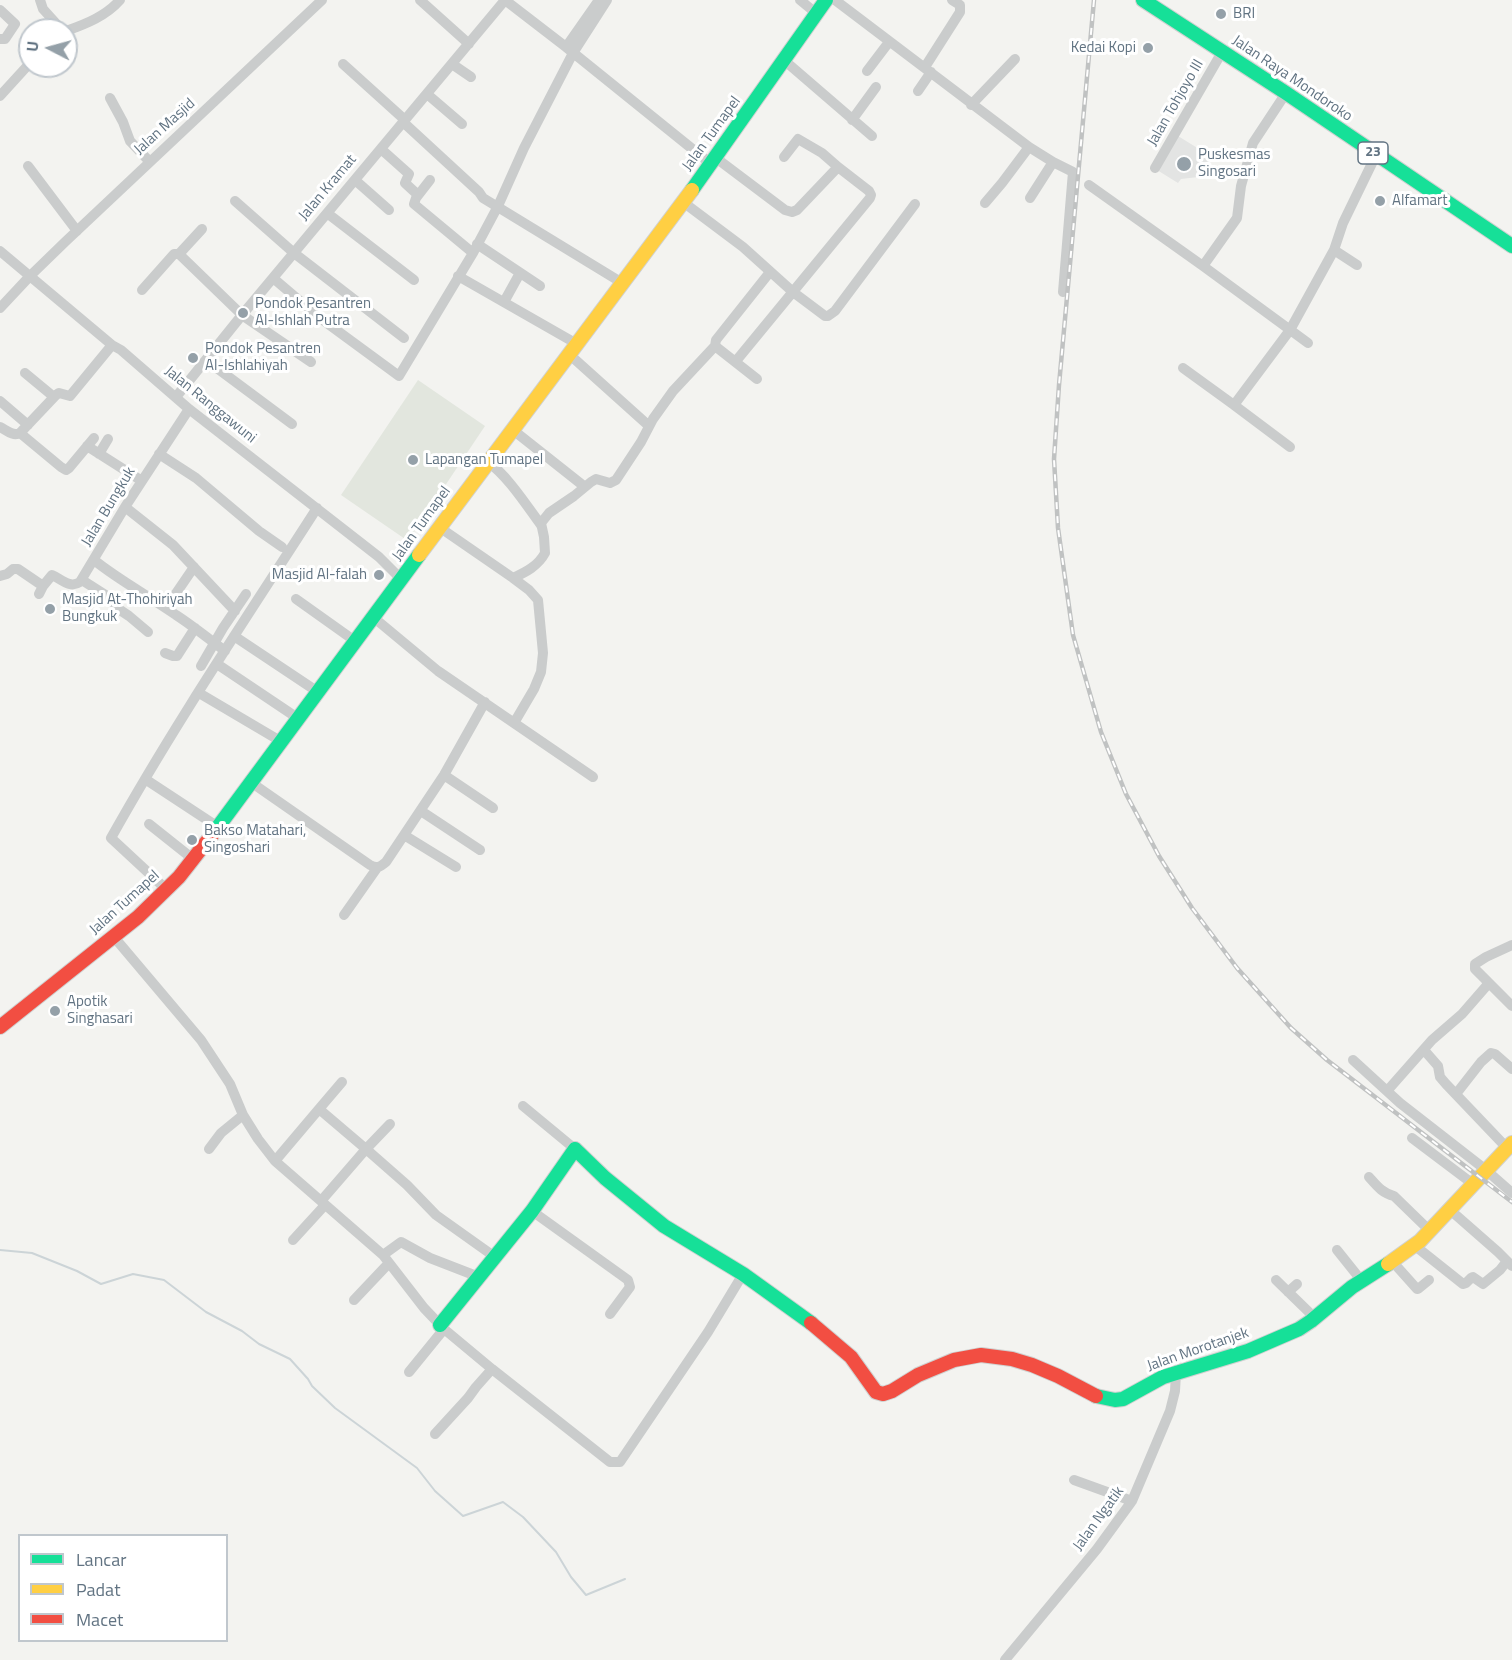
<!DOCTYPE html>
<style>
body{margin:0}
#map{position:relative;width:1512px;height:1660px;overflow:hidden;background:#f3f3f0;font-family:"Titillium Web",sans-serif}
canvas{display:block}
.legend{position:absolute;left:18px;top:1534px;width:210px;height:108px;box-sizing:border-box;background:#fff;border:2px solid #c0c7cd;margin:0;padding:8px 10px;list-style:none;font-size:18px;color:#617382}
.legend li{display:flex;align-items:center;gap:12px;height:30px}
.legend b{width:30px;border:2px solid #c0c7cd}
.north{position:absolute;left:18px;top:18px;width:60px;height:60px;box-sizing:border-box;background:#fff;border:2px solid #c0c7cd;border-radius:50%;rotate:276deg;font-size:16px;font-weight:700;line-height:24px;text-align:center;color:#617382}
.north::after{content:'';display:block;margin:auto;width:21px;height:27px;background:#94a0a8;clip-path:polygon(50% 0,100% 100%,50% 72%,0 100%)}
</style>
<div id="map">
<canvas width="1512" height="1660"></canvas>
<ul class="legend">
<li><b style="height:8px;background:#16e098"></b>Lancar</li>
<li><b style="height:8px;background:#ffcf43"></b>Padat</li>
<li><b style="height:8px;background:#f24e42"></b>Macet</li>
</ul>
<div class="north">U</div>
</div>
<script>
const ctx = document.querySelector('canvas').getContext('2d');
ctx.lineJoin = 'round';
function fillPath(path, color) { ctx.fillStyle = color; ctx.fill(path, 'evenodd'); }
function trace(path, color, width, dash) { ctx.strokeStyle = color; ctx.lineWidth = width; ctx.lineCap = dash ? 'butt' : 'round'; ctx.setLineDash(dash || []); ctx.stroke(path); }
function label(font, color, halo, rows, align = 'center') {
  ctx.font = font + ' "Titillium Web",sans-serif'; ctx.lineWidth = 6; ctx.setLineDash([]); ctx.textBaseline = 'middle'; ctx.strokeStyle = halo; ctx.fillStyle = color; for (const [text, x, y, turn = 0] of rows) {
    ctx.save(); ctx.translate(x, y); ctx.rotate((+turn || 0) * Math.PI / 180); ctx.textAlign = isNaN(turn) ? turn : align; if (halo) ctx.strokeText(text, 0, 0); ctx.fillText(text, 0, 0); ctx.restore();
  }
}
fillPath(new Path2D(`
 M1178 136 1212 157 1198 177 1181 179 1178 183 1157 170Z`), '#e3e4e3');
fillPath(new Path2D(`
 M418 380 485 426 408 541 341 495Z`), '#e2e6de');
trace(new Path2D(`
 M0 1250 32 1253 77 1271 101 1284 133 1274 164 1280 206 1312 242 1331 259 1344 290 1359 308 1379 312 1386 335 1408 417 1468 435 1491 463 1516 503 1502 523 1517 556 1552 571 1577 586 1595 625 1579`), '#ccd4d7', 2);
const fast = new Path2D(`
 M1143 0 1286 93 1512 246
 M692 190 826 0
 M215 831 419 555
 M440 1325 532 1211 575 1149 605 1178 664 1226 743 1274 811 1323
 M1096 1396 1115 1400 1123 1399 1163 1377 1248 1351 1299 1329 1311 1321 1352 1287 1388 1264`);
const slow = new Path2D(`
 M419 555 692 190
 M1388 1264 1420 1241 1512 1143`);
const jam = new Path2D(`
 M0 1027 138 917 179 877 215 831
 M811 1323 851 1357 876 1392 883 1394 892 1391 918 1375 954 1360 981 1355 1012 1359 1032 1365 1058 1376 1096 1396`);
trace(fast, '#cfd1d0', 16);
trace(slow, '#cfd1d0', 16);
trace(jam, '#cfd1d0', 16);
trace(new Path2D(`
 M40 0 43 9 62 30
 M420 0 469 44
 M505 0 566 47 711 164
 M800 0 817 14
 M835 0 1029 147 1053 162 1073 172 1063 292
 M0 10 15 24 5 39H0
 M66 31C86 24 106 16 120 0
 M566 47 599 0
 M785 61 872 136
 M343 64 405 120
 M452 64 471 77
 M925 67 960 12V5L952 0
 M867 71 889 42
 M918 91 931 72
 M427 94 462 124
 M0 96 30 63
 M110 98 123 122 130 141 149 161
 M971 105 1015 59
 M852 120 876 87
 M403 122 479 192 483 198 624 284
 M381 149 409 174 405 183 418 195
 M784 157 798 139 822 153 838 167
 M716 158 785 210 792 212 797 210 838 167 869 191 871 195 870 198 736 361
 M28 166 77 231
 M1155 168 1222 52
 M355 180 389 210
 M430 180 416 198 414 204 473 253
 M1089 185 1203 266 1308 343
 M1030 198 1053 162
 M235 201 294 253 404 338
 M683 202 743 247 793 292 825 316H828L835 311 915 204
 M985 203 1002 183 1029 147
 M327 213 414 280
 M477 244 540 286
 M1334 250 1357 265
 M0 251 112 345 121 350 189 409 379 557 402 580
 M179 254 202 229
 M1203 266 1237 218 1241 186 1253 143 1286 93
 M458 276 577 344
 M273 278 320 318 399 376 473 253 498 206 524 148 573 53 607 0
 M142 290 174 254H179L242 315 311 362
 M504 302 520 273
 M0 308 30 276 65 242 322 0
 M715 346 757 379
 M570 355 649 426
 M206 360 292 424
 M1183 368 1234 405
 M25 373 54 397
 M176 397 242 315 505 0
 M0 401 28 425
 M0 427C6 430 13 437 20 433L56 395 59 393 70 396 112 345
 M513 430 585 487
 M20 433 61 467 66 470 69 468 94 438
 M87 446 142 481
 M1290 447 1234 405 1290 330 1334 250 1343 223 1376 155
 M99 454 108 439
 M159 454 196 478 259 531 282 547
 M488 462C507 475 527 506 541 525
 M125 507 173 545 235 611
 M439 527 513 578 529 590 538 600 543 653 541 672 534 689 514 723
 M94 560C120 581 149 596 176 615 193 626 209 639 225 651
 M0 576 7 574 13 569H18L43 586 39 594
 M513 578C526 572 538 566 545 553L544 537 541 523 549 513 574 496 591 482 596 479 610 483 616 480 641 442 653 419 673 391 715 346 716 340 770 272
 M82 580 107 596 117 608 129 616 148 632
 M43 586 52 575C61 579 70 589 80 582L125 507 189 409
 M296 599 355 641
 M166 608 194 567
 M373 617 438 671 593 777
 M234 636 318 692
 M165 653 173 656H177L195 628
 M217 664 299 719
 M201 666 223 628 246 594
 M199 693 282 742
 M444 775 493 808
 M145 779 218 827
 M252 783 370 865C377 869 380 867 386 862L444 775 485 702
 M421 811 480 850
 M149 824 193 859
 M404 835 456 867
 M167 890 111 838C174 725 247 617 317 508
 M344 915 377 868
 M114 937 201 1040 230 1084 243 1115 258 1139 275 1161 383 1255 424 1308 444 1329 492 1369 610 1462H620L708 1332 743 1274
 M1489 983 1512 1006
 M1424 1050 1438 1066 1440 1077 1446 1084 1507 1148
 M1353 1060 1400 1103 1486 1170 1512 1193
 M342 1082 319 1109 366 1149 390 1124
 M1387 1091 1432 1040 1462 1014 1489 983 1475 969V964L1486 957 1512 945
 M1456 1094 1481 1062 1491 1053 1495 1054 1512 1069
 M523 1106 575 1149
 M1412 1138 1473 1184
 M209 1149 221 1133 243 1115
 M275 1161 319 1109
 M1369 1177C1377 1186 1382 1193 1394 1196L1429 1230
 M321 1201 366 1149 407 1185 436 1215 495 1257
 M1449 1209 1498 1252 1512 1266
 M532 1211 628 1280 630 1287 610 1314
 M293 1240 325 1205
 M1414 1245 1463 1284 1466 1283 1471 1278 1473 1277 1483 1284 1500 1270 1507 1261
 M1337 1250 1361 1280
 M383 1255 401 1242 430 1258 479 1277
 M1392 1261 1417 1289H1418L1429 1280
 M1276 1280 1315 1318
 M1288 1292 1297 1284
 M354 1300 389 1263
 M409 1372 444 1329
 M435 1434 468 1398 476 1387 492 1369
 M1074 1480 1132 1501
 M1005 1660 1097 1549 1132 1501 1170 1411 1175 1391 1176 1373`), '#cacccc', 10);
trace(fast, '#16e098', 14);
trace(slow, '#ffcf43', 14);
trace(jam, '#f24e42', 14);
const rail = new Path2D(`
 M1094 0 1059 385 1054 459 1058 528 1073 635 1101 732 1126 794 1159 856 1192 908 1237 968 1291 1028 1327 1060 1512 1202`);
trace(rail, '#c0c2c2', 4.5);
trace(rail, '#fff', 2, [7]);
for (const [x, y, r, color] of [
 [1221,14,6,"#94a0a8"],
 [1148,48,6,"#94a0a8"],
 [1184,164,8,"#94a0a8"],
 [1380,201,6,"#94a0a8"],
 [243,313,6,"#94a0a8"],
 [193,358,6,"#94a0a8"],
 [413,460,6,"#94a0a8"],
 [379,575,6,"#94a0a8"],
 [50,609,6,"#94a0a8"],
 [192,840,6,"#94a0a8"],
 [55,1011,6,"#94a0a8"]
]) { const dot = new Path2D(); dot.arc(x, y, r, 0, 2 * Math.PI); ctx.fillStyle = color; ctx.fill(dot); trace(dot, '#fff', 2); }
for (const [x, y, w] of [
 [1373,153,30]
]) { const box = new Path2D(); box.roundRect(x - w / 2, y - 11, w, 22, 4.5); ctx.fillStyle = '#fff'; ctx.fill(box); trace(box, '#617382', 1.5); }
label('bold 14px', '#617382', null, [
 ["23",1373,153]
]);
label('15px', '#617382', '#fff', [
 ["BRI",1233,14],
 ["Kedai Kopi",1136,48,"right"],
 ["Puskesmas",1198,155],
 ["Singosari",1198,172],
 ["Alfamart",1392,201],
 ["Pondok Pesantren",255,304],
 ["Al-Ishlah Putra",255,321],
 ["Pondok Pesantren",205,349],
 ["Al-Ishlahiyah",205,366],
 ["Lapangan Tumapel",425,460],
 ["Masjid Al-falah",367,575,"right"],
 ["Masjid At-Thohiriyah",62,600],
 ["Bungkuk",62,617],
 ["Bakso Matahari,",204,831],
 ["Singoshari",204,848],
 ["Apotik",67,1002],
 ["Singhasari",67,1019]
], 'left');
label('15px', '#617382', '#fff', [
 ["Jalan Raya Mondoroko",1292,79,34],
 ["Jalan Tohjoyo III",1176,103,-60],
 ["Jalan Masjid",165,127,-42],
 ["Jalan Tumapel",712,134,-54],
 ["Jalan Kramat",328,188,-50],
 ["Jalan Ranggawuni",210,405,39],
 ["Jalan Bungkuk",109,507,-59],
 ["Jalan Tumapel",422,524,-54],
 ["Jalan Tumapel",125,903,-42],
 ["Jalan Morotanjek",1198,1350,-19],
 ["Jalan Ngatik",1099,1519,-54]
]);
</script>
